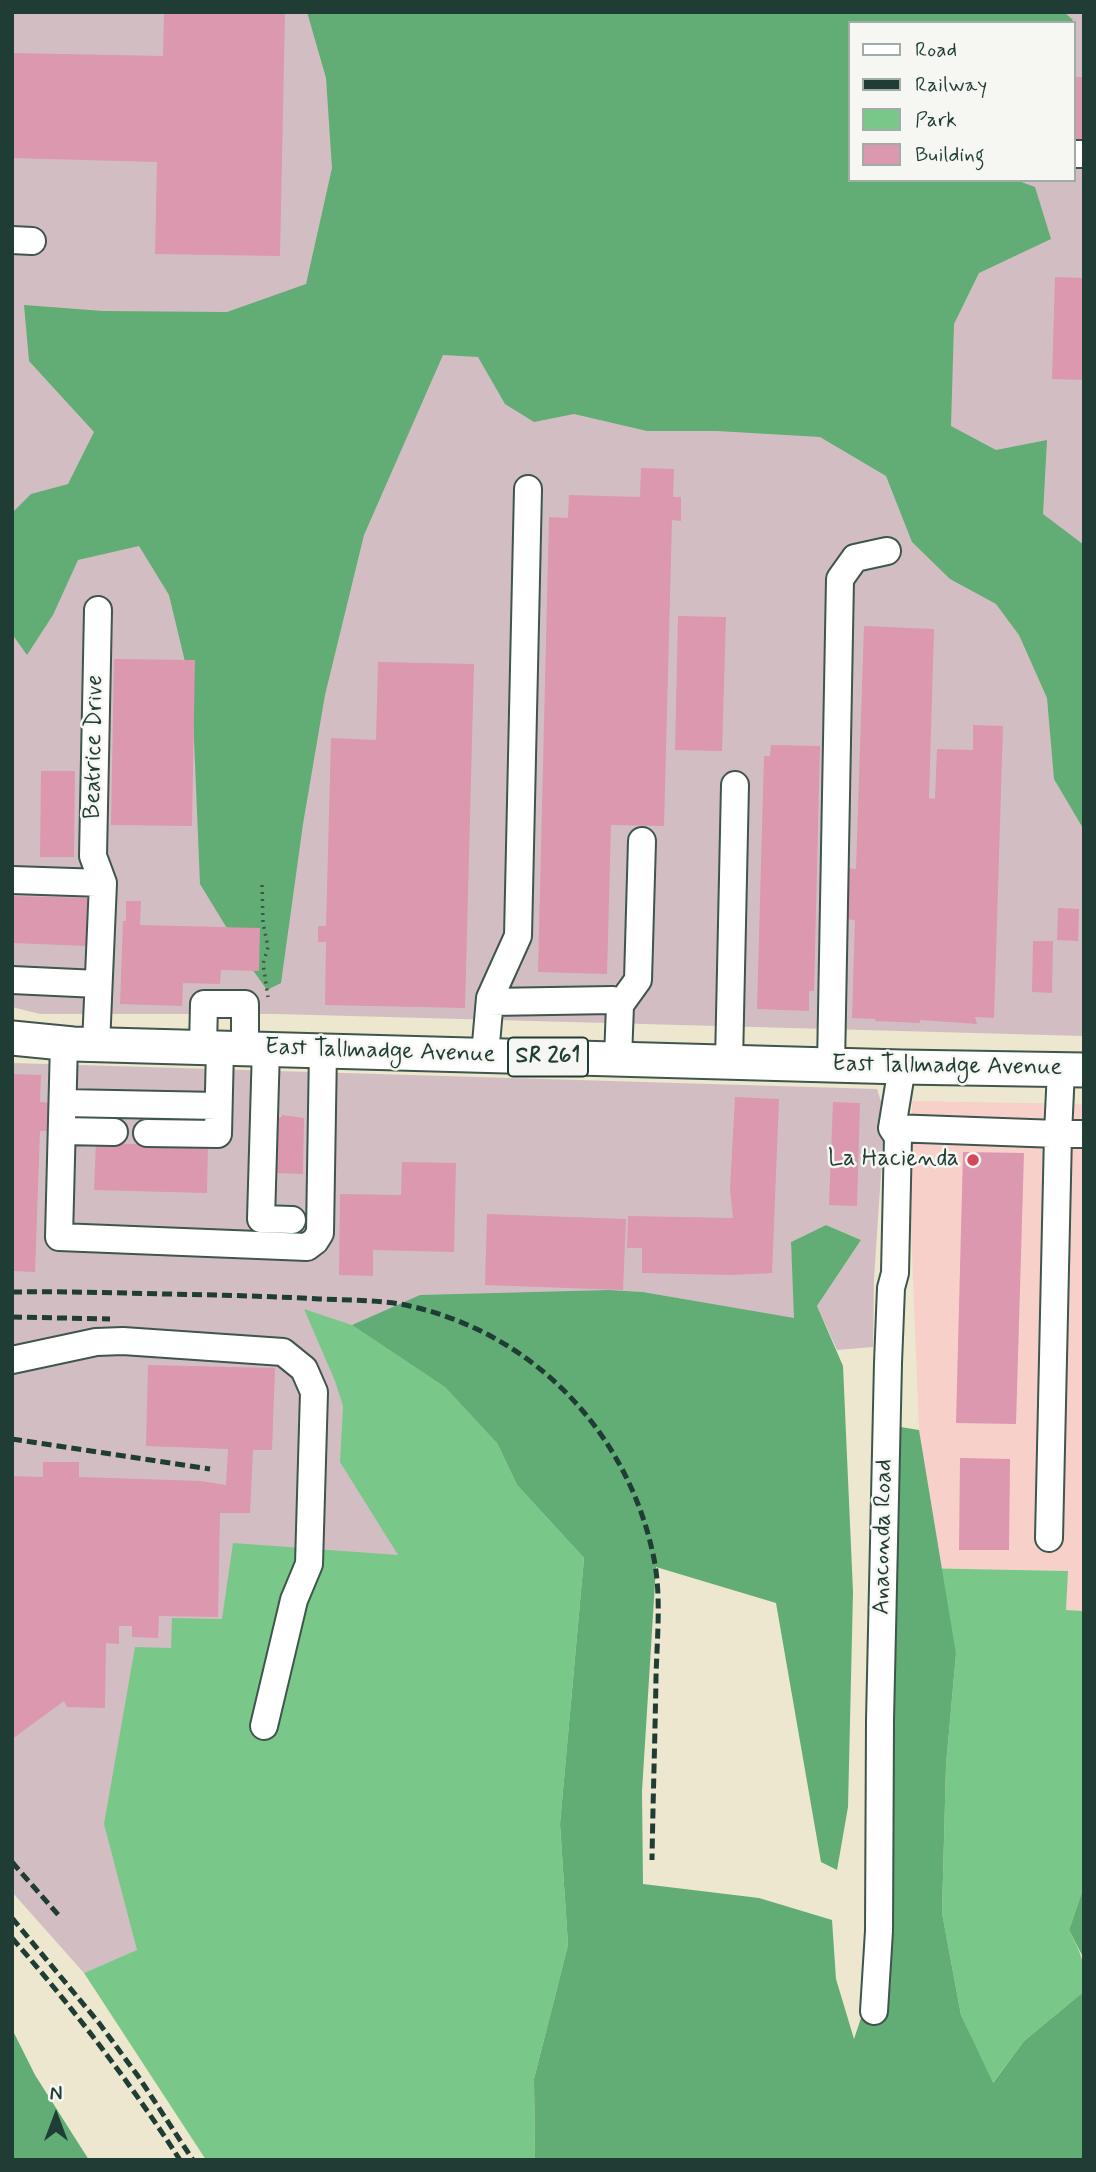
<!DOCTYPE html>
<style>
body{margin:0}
#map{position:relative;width:1096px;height:2172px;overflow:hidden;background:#ece7ce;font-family:Mynerve,sans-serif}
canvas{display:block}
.frame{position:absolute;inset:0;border:14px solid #1f3d34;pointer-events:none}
.legend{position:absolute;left:848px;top:21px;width:228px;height:161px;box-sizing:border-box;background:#f6f6f2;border:2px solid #a0aca6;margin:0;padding:9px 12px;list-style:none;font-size:21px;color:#1f3d34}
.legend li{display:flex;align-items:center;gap:14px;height:35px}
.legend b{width:35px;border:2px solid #a0aca6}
.north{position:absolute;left:21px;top:2081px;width:70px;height:70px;-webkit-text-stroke:5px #f6f6f2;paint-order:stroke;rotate:0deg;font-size:19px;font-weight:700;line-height:28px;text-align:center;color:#1f3d34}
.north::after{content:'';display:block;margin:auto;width:24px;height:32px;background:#1f3d34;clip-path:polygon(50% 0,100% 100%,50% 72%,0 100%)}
</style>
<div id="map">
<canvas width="1096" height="2172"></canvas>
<div class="frame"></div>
<ul class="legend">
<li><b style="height:9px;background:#fff"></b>Road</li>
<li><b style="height:9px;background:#1f3d34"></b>Railway</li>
<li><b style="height:19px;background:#79c889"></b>Park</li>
<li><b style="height:19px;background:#db98ae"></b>Building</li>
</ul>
<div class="north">N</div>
</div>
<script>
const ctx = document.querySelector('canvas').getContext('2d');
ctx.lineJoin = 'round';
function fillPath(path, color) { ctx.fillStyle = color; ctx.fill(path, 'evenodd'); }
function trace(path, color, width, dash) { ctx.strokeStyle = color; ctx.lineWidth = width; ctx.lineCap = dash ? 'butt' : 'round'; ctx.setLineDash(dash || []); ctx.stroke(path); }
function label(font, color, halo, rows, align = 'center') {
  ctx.font = font + ' Mynerve,sans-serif'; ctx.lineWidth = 5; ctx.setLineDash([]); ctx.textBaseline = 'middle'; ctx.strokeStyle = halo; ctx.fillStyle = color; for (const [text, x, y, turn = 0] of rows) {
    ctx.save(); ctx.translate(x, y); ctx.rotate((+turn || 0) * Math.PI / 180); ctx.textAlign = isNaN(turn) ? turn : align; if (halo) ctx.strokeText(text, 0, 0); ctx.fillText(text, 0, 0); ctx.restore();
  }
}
fillPath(new Path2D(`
 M912 1101 1084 1104V1611L1066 1610 1067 1571 915 1568 919 1430 911 1229Z`), '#f7d0ca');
fillPath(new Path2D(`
 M12 12H1084V1036L277 1014H40L12 1007ZM849 23H1073V180H849Z
 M12 1063 877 1089 885 1114 874 1279 873 1347 837 1350 817 1306 861 1240 826 1225 791 1242 795 1319 643 1292 610 1290 497 1443 230 1912 84 1973 12 1892Z`), '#d2bec2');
fillPath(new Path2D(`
 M304 1309 352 1325 445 1387 497 1443 517 1485 584 1558 560 1824 568 1945 534 2079 535 2160H206L84 1973 137 1950 104 1824 135 1647 171 1648 172 1618 222 1619 233 1543 398 1555 340 1462 343 1406 335 1381Z
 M915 1568 1068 1571 1066 1610 1084 1611V1886L1069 1930C1081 1954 1088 1966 1082 1993L1024 2041 992 2084 961 2015 942 1913 946 1765 956 1654Z`), '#79c889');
fillPath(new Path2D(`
 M307 12H1064L1073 20 1070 23H849V180H1016L1035 187 1051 239 979 273 954 324 951 426 996 450 1047 440 1043 514 1084 545V830L1054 779 1047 698 1019 635 996 604 950 579 912 542 886 476 820 437 717 431H647L574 414 534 422 505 404 478 357 443 355 364 535 325 695 303 824 281 983 267 990 250 966 200 884 192 691 169 595 139 546 78 560 53 615 27 655 12 634V513L31 494 68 484 94 432 29 361 24 305 103 311 227 312 306 284 332 168 326 78Z
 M826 1225 861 1240 817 1306 843 1366 853 1592 848 1807 837 1870 821 1862 776 1603 656 1567 642 1791 643 1884 759 1898 832 1920 836 1979 854 2039 886 1943 894 1426 919 1430 956 1654 946 1765 942 1913 961 2015 993 2083 1024 2041 1082 1993 1084 1986V2160H535L534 2079 568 1945 560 1824 584 1558 517 1485 497 1443 445 1387 352 1325 420 1295 610 1290 643 1292 794 1318 791 1242Z
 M1084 1886V1959L1069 1930Z
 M12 2029 35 2075 89 2160H12Z`), '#62ac75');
fillPath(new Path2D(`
 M164 12H285L280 256 155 254 157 162 12 158V53L163 56Z
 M1073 77H1084V147H1073Z
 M1055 277 1084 278V380L1052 379Z
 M641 468 674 469 673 497H681V521L672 520 664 826 611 825 607 974 538 972 549 517 568 518 569 495 640 497Z
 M678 616 726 617 722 751 675 750Z
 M864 626 934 629 929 798 935 799 937 749 973 750V725L1003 726 994 1018 975 1017 977 1024 920 1020V1023L875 1021 876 1019 852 1018 855 920 844 919 846 868 856 869Z
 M114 659 195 660 192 826 111 825Z
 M378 662 474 664 465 1008 325 1005 326 942H318V926H326L331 738 376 740Z
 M771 745 820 746 814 991H809V1011L757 1009 764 756H770Z
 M41 771H75L74 857H40Z
 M12 896 88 898 87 946 12 943Z
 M126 901H141L140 925 260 928 259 971 221 970 220 984 183 983 182 1006 120 1004 123 921H126Z
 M1058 908 1079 909 1078 941 1057 940Z
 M1033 941H1053L1052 993 1032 992Z
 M12 1074 41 1075 40 1102 52 1103 50 1131H40L35 1272 12 1271Z
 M735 1097 779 1099 772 1273 731 1275 642 1273V1248H627L628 1216 733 1218 730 1189Z
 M833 1102 860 1103 857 1206 829 1205Z
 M282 1115 304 1118 303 1174 274 1173 275 1117H282Z
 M96 1143 208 1146 207 1193 94 1190Z
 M963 1152 1024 1153 1016 1424 956 1423Z
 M402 1162 456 1163 454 1252 373 1250V1276L339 1275 340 1194 401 1195Z
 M487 1214 626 1219 623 1290 485 1285Z
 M148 1365 275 1368 272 1450H253L250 1513H220L218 1617 159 1616 158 1638 132 1637V1626H119V1644L106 1643 105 1708 67 1707 64 1701 12 1739V1476L43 1477V1462H79V1477L201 1481 226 1485 228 1449 146 1446Z
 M960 1458 1010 1459 1009 1550H959Z`), '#db98ae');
const minor = new Path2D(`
 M1073 154H1084
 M12 240 32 241
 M12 880 103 883
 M12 980 98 984
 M490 1002 613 1000 620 1005 618 1059
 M620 1005 638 980 642 841
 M64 1043 59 1237 307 1247 315 1241 320 1233 323 1050
 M96 1045 103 883 93 856 98 610
 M203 1047 204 1004H245V1048
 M266 1048 261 1219 292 1220
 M485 1055 490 998 518 936 528 489
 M729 1062 735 785
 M831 1065 840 579 855 558 887 551
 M1061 1070 1058 1134H1084
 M63 1103 218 1106
 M892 1128 1058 1134 1049 1538
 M62 1131 114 1132
 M147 1133 218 1134 220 1048
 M12 1360 96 1342 123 1341 283 1352 304 1369 314 1392 309 1564 294 1600 264 1726
 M874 2011 879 1931 880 1720 888 1363 891 1288 895 1273 898 1137 892 1128 902 1067`);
const major = new Path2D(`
 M12 1038 73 1044 902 1067 1084 1070`);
trace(minor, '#3e564b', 30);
trace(major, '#3e564b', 37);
trace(new Path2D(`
 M262 885 263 923 268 947 263 964 268 997`), '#3e564b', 3.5, [2, 5]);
trace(minor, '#fff', 26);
trace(major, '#fff', 33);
trace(new Path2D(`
 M12 1292C80 1291 149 1294 217 1295 251 1296 285 1297 319 1299 346 1300 373 1300 400 1304 532 1329 631 1434 655 1564 661 1601 657 1640 656 1677 655 1738 653 1799 652 1860
 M12 1317 110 1319
 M12 1439 210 1469
 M12 1862 61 1918
 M12 1918 99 2023 138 2076 193 2160
 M12 1938C73 2008 130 2082 180 2160`), '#1f3d34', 5, [10, 5]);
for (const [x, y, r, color] of [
 [973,1160,7,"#d1495b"]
]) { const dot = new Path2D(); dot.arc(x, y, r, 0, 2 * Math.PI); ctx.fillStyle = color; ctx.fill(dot); trace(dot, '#f6f6f2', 2.5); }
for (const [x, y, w] of [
 [548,1057,80]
]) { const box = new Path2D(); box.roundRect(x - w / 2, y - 19.5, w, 39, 5); ctx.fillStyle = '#f6f6f2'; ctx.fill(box); trace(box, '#1f3d34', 2); }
label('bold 23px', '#1f3d34', null, [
 ["SR 261",548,1057]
]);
label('24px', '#1f3d34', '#f6f6f2', [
 ["Beatrice Drive",95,747,-89],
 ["East Tallmadge Avenue",380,1052,2],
 ["East Tallmadge Avenue",947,1067,1],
 ["Anaconda Road",884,1537,-89]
]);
label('24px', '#1f3d34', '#f6f6f2', [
 ["La Hacienda",959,1160]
], 'right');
</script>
